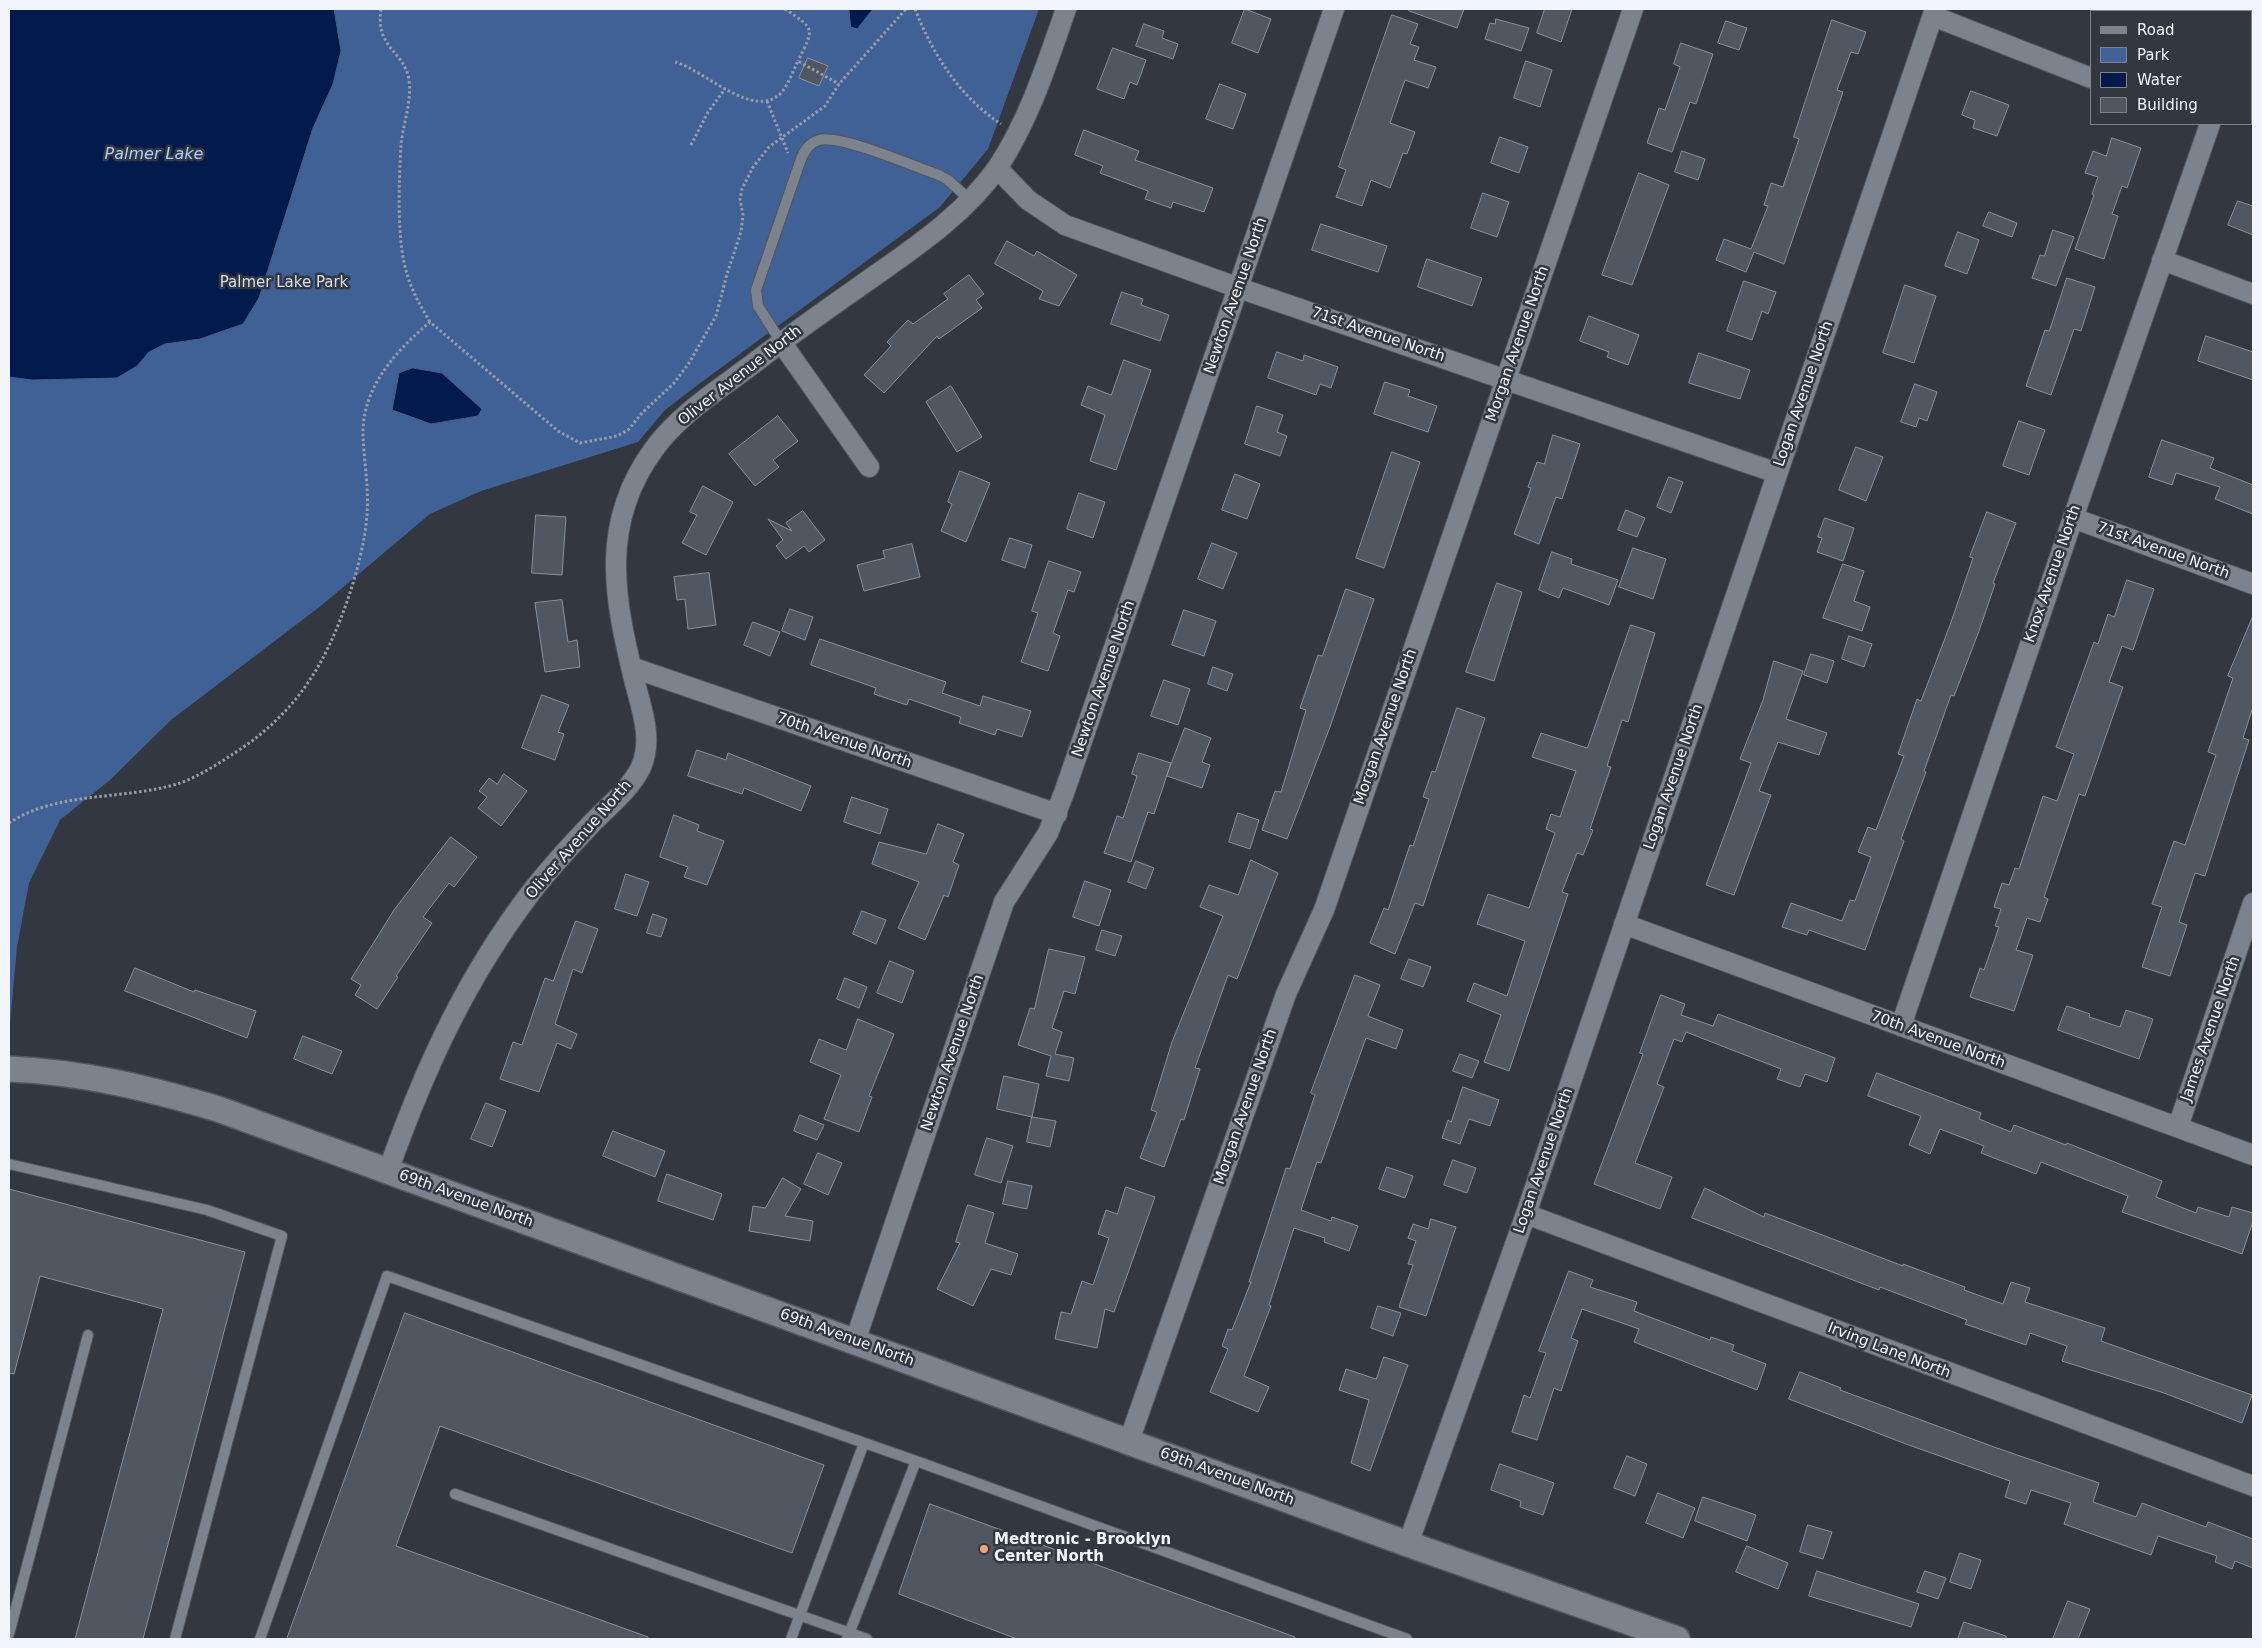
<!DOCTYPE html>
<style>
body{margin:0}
#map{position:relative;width:2262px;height:1648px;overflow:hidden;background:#323740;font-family:"DejaVu Sans",sans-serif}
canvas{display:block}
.frame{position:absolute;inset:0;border:10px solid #f2f5fb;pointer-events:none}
.legend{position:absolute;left:2090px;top:10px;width:162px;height:115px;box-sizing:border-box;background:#323740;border:1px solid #7f838b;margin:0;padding:6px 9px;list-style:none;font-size:15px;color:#f2f5fb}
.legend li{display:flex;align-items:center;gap:10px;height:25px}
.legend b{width:25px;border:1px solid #7f838b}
</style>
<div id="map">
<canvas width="2262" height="1648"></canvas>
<div class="frame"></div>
<ul class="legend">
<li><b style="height:6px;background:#7d838d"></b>Road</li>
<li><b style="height:14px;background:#406195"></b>Park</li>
<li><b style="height:14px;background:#001a4b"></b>Water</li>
<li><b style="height:14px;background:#505760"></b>Building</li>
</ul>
</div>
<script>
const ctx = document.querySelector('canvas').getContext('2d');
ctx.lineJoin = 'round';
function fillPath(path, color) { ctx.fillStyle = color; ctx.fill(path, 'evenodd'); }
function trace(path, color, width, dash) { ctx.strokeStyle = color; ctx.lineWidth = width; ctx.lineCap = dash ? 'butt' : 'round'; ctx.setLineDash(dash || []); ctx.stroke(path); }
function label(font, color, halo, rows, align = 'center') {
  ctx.font = font + ' "DejaVu Sans",sans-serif'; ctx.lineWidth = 5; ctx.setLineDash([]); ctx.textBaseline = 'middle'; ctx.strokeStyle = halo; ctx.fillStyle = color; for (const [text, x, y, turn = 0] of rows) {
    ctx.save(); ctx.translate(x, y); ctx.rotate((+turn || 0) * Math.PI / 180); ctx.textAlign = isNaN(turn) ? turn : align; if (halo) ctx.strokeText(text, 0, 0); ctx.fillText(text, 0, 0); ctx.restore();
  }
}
fillPath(new Path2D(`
 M9 9H1039L988 149 940 207 703 381 665 410 638 442 481 491 430 514 322 605 171 720 110 780 60 820 29 883 17 947 9 1034Z`), '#406195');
const water = new Path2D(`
 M9 9H334L341 51 333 84 313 128 259 298 243 324 200 339 165 344 149 352 137 366 117 378 32 380 9 377Z
 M849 9H873L857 29 851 27Z
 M413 368 442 373 482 409 478 416 431 424 392 410 399 373Z`);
fillPath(water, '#001a4b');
trace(water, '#495c80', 1);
const building = new Path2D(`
 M1245 9 1271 19 1258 53 1232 43Z
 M1409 9H1464L1457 28 1409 11Z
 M1545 9H1572L1561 42 1537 33Z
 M1392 15 1418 24 1410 44 1419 47 1414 60 1436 67 1428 88 1405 80 1390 123 1415 132 1407 154 1403 153 1390 188 1371 180 1362 206 1336 197 1346 170 1339 167Z
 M1496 19 1529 28 1521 51 1485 39 1490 23 1495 24Z
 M1832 20 1866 32 1858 54 1851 52 1837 90 1843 92 1784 264 1754 252 1746 272 1716 260 1724 239 1751 249 1768 206 1764 205 1771 183 1783 187 1799 139 1794 137Z
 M1726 21 1747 28 1739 50 1718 43Z
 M1144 24 1164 31 1162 38 1178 44 1173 59 1136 46Z
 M1681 43 1713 54 1696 104 1690 102 1672 152 1647 143 1659 108 1665 110 1680 67 1674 64Z
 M1113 48 1146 60 1137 85 1130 82 1124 99 1097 89Z
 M808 58 828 66 819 86 799 78Z
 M1526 61 1552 70 1540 107 1514 98Z
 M1220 84 1246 94 1233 129 1206 119Z
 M1971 91 2009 105 1997 136 1973 128 1975 120 1962 115Z
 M1084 130 1139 151 1135 160 1213 188 1204 212 1173 202 1171 208 1145 199 1148 191 1100 173 1103 166 1075 155Z
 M1500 137 1528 147 1519 173 1491 163Z
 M2112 138 2141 148 2127 188 2122 186 2112 214 2118 216 2104 259 2075 249 2094 195 2092 194 2098 177 2085 173 2093 151 2106 156Z
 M1682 151 1705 159 1698 180 1675 172Z
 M1639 173 1669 185 1632 285 1602 275Z
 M1483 193 1509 202 1497 237 1471 228Z
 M2238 201 2253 206V235L2228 225Z
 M1989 212 2017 223 2012 237 1983 226Z
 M1321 224 1387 246 1378 272 1312 250Z
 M2053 230 2074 237 2056 286 2032 278 2040 255 2044 256Z
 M1958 232 1979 240 1967 274 1945 266Z
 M1007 241 1034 256 1037 251 1077 275 1059 306 1039 299 1043 291 995 264Z
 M1427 259 1482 278 1472 306 1418 287Z
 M969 275 984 294 976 300 982 308 939 339 937 336 884 393 864 375 891 346 887 342 908 320 913 324 948 299 944 294Z
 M2067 278 2095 287 2081 331 2074 329 2051 395 2026 386 2045 330 2049 331Z
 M1744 281 1776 292 1768 314 1762 311 1752 340 1727 331Z
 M1905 285 1936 296 1914 363 1883 353Z
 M1122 292 1143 299 1141 305 1169 315 1160 341 1111 324Z
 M1589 316 1639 335 1628 365 1607 357 1609 352 1580 341Z
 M2206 336 2253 352V380L2198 361Z
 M1277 352 1303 361 1304 355 1338 367 1331 388 1320 384 1316 395 1268 378Z
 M1699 353 1750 370 1740 399 1689 383Z
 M1124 360 1151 370 1116 470 1090 461 1105 415 1081 405 1088 386 1111 395Z
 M1385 382 1410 390 1408 396 1437 406 1428 432 1374 414Z
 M1915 384 1937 392 1927 421 1919 418 1916 427 1901 422Z
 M951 386 982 437 957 452 926 402Z
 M1257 406 1283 415 1277 432 1287 436 1280 456 1245 444Z
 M778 416 798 441 773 460 779 467 755 486 729 454Z
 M2019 421 2045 430 2029 475 2003 466Z
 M1553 435 1580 444 1562 499 1556 497 1539 544 1514 534 1531 488 1528 487 1537 462 1544 464Z
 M2162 440 2214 458 2210 468 2253 485V514L2215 499 2220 487 2176 473 2172 485 2149 477Z
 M1856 447 1883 457 1866 501 1839 490Z
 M1392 452 1420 462 1384 568 1356 558Z
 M960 471 990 483 966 542 941 531 952 504 948 502Z
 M1235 474 1260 484 1247 519 1222 510Z
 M1669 477 1683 482 1671 513 1657 507Z
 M703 486 733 502 706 555 682 543 697 515 690 512Z
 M1079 493 1105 502 1093 538 1067 529Z
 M1626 510 1645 518 1637 537 1618 530Z
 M803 511 825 540 809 552 804 546 786 559 776 546 783 540 768 519 792 531 786 523Z
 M1987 512 2016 523 1993 583 1995 584 1979 631 1954 696 1951 695 1924 771 1926 772 1901 839 1904 841 1865 950 1809 930 1807 935 1782 927 1791 903 1842 921 1850 900 1855 901 1871 857 1858 852 1868 827 1876 830 1904 756 1898 754 1917 699 1921 701 1950 625 1973 558 1970 557Z
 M536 515 566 517 562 575 532 573Z
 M1825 518 1854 528 1843 561 1817 552 1822 538 1818 537Z
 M1010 538 1032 545 1025 568 1002 560Z
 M1212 543 1237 553 1223 589 1198 579Z
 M912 544 920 577 864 591 857 565 885 558 883 551Z
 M1633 548 1666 559 1653 599 1619 587Z
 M1552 552 1572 559 1571 564 1618 580 1609 605 1563 588 1559 598 1539 590Z
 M1049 561 1081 572 1074 592 1068 590 1053 633 1060 636 1048 671 1021 662 1038 613 1032 611Z
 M1843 564 1864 571 1854 601 1870 607 1862 631 1823 618Z
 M709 573 716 625 688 629 685 599 677 600 674 577Z
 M2127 580 2154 589 2133 650 2122 646 2109 682 2123 687 2085 796 2079 794 2044 897 2048 899 2040 922 2027 918 2016 950 2033 955 2014 1011 1970 997 1980 968 1984 970 1999 927 1995 926 2001 909 1994 907 2002 883 2009 885 2015 868 2019 869 2043 796 2057 801 2074 754 2056 747 2094 642 2098 644 2108 614 2114 617Z
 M1497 583 1522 592 1494 681 1466 672Z
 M1346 589 1374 599 1330 727 1287 839 1262 830 1275 791 1281 792 1306 710 1300 708 1318 655 1322 656Z
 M562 600 568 642 577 640 580 667 545 672 535 603Z
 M790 609 813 617 805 640 782 631Z
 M1184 610 1216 621 1204 656 1172 645Z
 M2253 616V707L2243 738 2249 740 2205 876 2195 873 2179 922 2187 925 2170 976 2142 967 2162 907 2152 904 2174 841 2185 845 2216 755 2208 752 2233 678 2228 676Z
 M753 622 780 632 770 656 744 645Z
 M1631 625 1655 633 1628 722 1622 720 1607 766 1611 767 1590 829 1593 830 1583 855 1577 853 1562 892 1568 894 1509 1071 1484 1062 1501 1015 1467 1001 1474 983 1507 996 1525 941 1477 924 1488 894 1529 908 1555 833 1546 829 1551 814 1560 817 1576 771 1532 757 1541 733 1587 748Z
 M1849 636 1872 644 1864 667 1842 659Z
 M820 639 946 682 942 693 980 706 983 696 1031 711 1022 737 997 729 995 735 959 723 961 717 909 699 907 705 874 694 876 688 811 665Z
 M1811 654 1834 661 1827 683 1804 675Z
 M1774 661 1803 671 1786 719 1827 733 1819 755 1778 742 1759 791 1771 795 1734 895 1706 885 1751 763 1740 759 1763 700Z
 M1213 667 1233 674 1227 691 1208 684Z
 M1164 680 1190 689 1178 725 1151 716Z
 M542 695 569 705 558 732 564 734 555 760 522 748Z
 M1457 708 1485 718 1423 906 1415 903 1395 954 1370 943 1384 908 1388 910 1410 845 1413 846 1429 799 1423 797 1432 771 1435 772Z
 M1185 728 1211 738 1202 762 1210 765 1202 788 1167 776Z
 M697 750 726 760 728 753 811 786 801 811 744 788 742 794 688 776Z
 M1139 753 1171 763 1154 814 1148 812 1131 862 1104 853 1117 816 1123 818 1137 776 1132 774Z
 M504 774 527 791 501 826 478 808 487 797 479 791 489 778 497 784Z
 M852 797 888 809 880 834 844 822Z
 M1238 813 1259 820 1250 849 1229 842Z
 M674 815 699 825 697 831 724 841 707 885 684 877 688 867 660 857Z
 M938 824 964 834 953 862 959 865 948 897 944 895 925 940 898 928 919 882 872 864 879 842 926 854Z
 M451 837 477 857 454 887 449 883 423 917 432 923 396 976 398 977 377 1009 355 995 361 985 351 979 394 910Z
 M1251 860 1278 873 1237 979 1228 975 1195 1068 1200 1069 1184 1120 1181 1119 1164 1167 1140 1158 1157 1112 1151 1110 1172 1042 1223 916 1200 907 1209 885 1238 895Z
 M1136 861 1154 868 1146 889 1128 882Z
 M626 874 649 882 637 916 615 909Z
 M1085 881 1111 890 1099 926 1073 917Z
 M862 911 886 920 876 944 853 934Z
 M653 914 667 919 661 937 647 933Z
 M576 921 598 929 582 973 573 969 555 1024 577 1034 571 1049 557 1043 539 1092 500 1079 513 1042 522 1045 545 978 553 981Z
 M1102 930 1122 936 1115 956 1096 950Z
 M1049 949 1085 957 1075 994 1064 991 1052 1028 1062 1032 1055 1054 1074 1058 1069 1081 1046 1076 1051 1056 1018 1045 1030 1008 1034 1009Z
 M1409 959 1431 967 1423 987 1401 979Z
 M890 961 914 971 902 1003 877 993Z
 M135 968 194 992 195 990 256 1011 247 1038 125 991Z
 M1355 975 1380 985 1368 1016 1403 1030 1396 1049 1366 1038 1321 1163 1317 1162 1301 1210 1331 1221 1332 1217 1358 1226 1349 1251 1324 1242 1325 1238 1294 1228 1269 1305 1271 1306 1244 1376 1269 1387 1258 1412 1210 1392 1228 1349 1222 1346 1228 1329 1232 1330 1251 1282H1249L1286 1168 1290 1169 1315 1095 1311 1093Z
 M845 978 867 987 859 1008 837 999Z
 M1661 995 1685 1004 1681 1015 1713 1026 1718 1014 1835 1058 1827 1082 1805 1074 1800 1087 1777 1079 1781 1069 1686 1032 1682 1042 1674 1039 1657 1084 1664 1087 1635 1163 1672 1177 1660 1209 1594 1184 1643 1054 1640 1053Z
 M2067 1006 2090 1014 2089 1017 2120 1027 2126 1010 2153 1019 2139 1059 2058 1030Z
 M858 1019 894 1034 869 1096 872 1097 859 1132 824 1119 841 1075 810 1062 819 1039 846 1050Z
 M303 1036 342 1051 332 1074 294 1059Z
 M1460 1054 1479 1061 1472 1078 1453 1071Z
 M1877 1073 1981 1113 1979 1119 2011 1132 2014 1125 2066 1145 2067 1143 2162 1181 2156 1197 2196 1213 2198 1207 2229 1217 2232 1207 2253 1213V1221L2242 1254 2122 1212 2128 1196 2041 1162 2036 1174 1981 1153 1984 1146 1940 1129 1930 1154 1909 1145 1921 1116 1868 1096Z
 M1004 1076 1039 1084 1032 1117 997 1109Z
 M1463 1087 1499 1100 1490 1126 1469 1119 1460 1144 1442 1138 1448 1120 1451 1122Z
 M486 1103 506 1111 492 1147 471 1139Z
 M800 1115 824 1125 817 1140 794 1131Z
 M1032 1117 1056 1121 1050 1147 1027 1142Z
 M613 1131 665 1151 655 1177 603 1156Z
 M987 1138 1013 1146 1001 1183 975 1175Z
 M818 1153 842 1163 828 1195 804 1184Z
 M1453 1160 1476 1168 1467 1193 1444 1185Z
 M1387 1167 1413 1176 1405 1198 1379 1189Z
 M667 1174 722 1194 713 1220 658 1201Z
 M783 1178 801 1189 785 1216 813 1221 810 1241 749 1231 753 1206 765 1208Z
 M1008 1181 1032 1186 1027 1209 1003 1204Z
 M1126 1187 1155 1197 1114 1312 1105 1309 1097 1348 1055 1339 1061 1312 1071 1314 1082 1281 1093 1285 1109 1238 1098 1234 1106 1210 1117 1214Z
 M1705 1188 1764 1217 1765 1213 1903 1266V1264L1965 1287 1964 1290 2003 1304 2011 1282 2030 1288 2025 1302 2105 1328 2101 1341 2252 1395 2242 1423 2164 1393 2062 1361 2067 1346 2030 1333 2026 1345 1965 1324 1967 1320 1880 1287 1879 1290 1692 1218Z
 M9 1189 245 1252 143 1639H75L163 1309 40 1276 14 1374 9 1373Z
 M968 1205 994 1213 985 1243 1018 1254 1011 1275 991 1269 973 1306 937 1289 960 1243 956 1242Z
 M1431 1219 1456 1227 1426 1316 1399 1307 1413 1265 1408 1264 1416 1241 1408 1238 1413 1224 1428 1229Z
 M1569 1271 1593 1280 1590 1287 1637 1302 1634 1311 1710 1340 1711 1337 1734 1345 1732 1351 1766 1364 1757 1390 1634 1342 1639 1329 1582 1309 1571 1338 1578 1341 1561 1391 1554 1388 1537 1440 1512 1432 1524 1395 1530 1398 1546 1353 1539 1351Z
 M1378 1306 1401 1313 1393 1336 1371 1328Z
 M405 1313 824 1465 792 1553 440 1426 396 1546 648 1637V1639H287Z
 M1384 1357 1408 1365 1370 1471 1351 1463 1369 1400 1339 1390 1346 1369 1376 1379Z
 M1800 1372 1841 1388 1840 1390 1994 1447 2099 1483 2093 1502 2136 1517 2142 1503 2206 1527 2208 1522 2253 1539V1568L2235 1561 2232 1569 2215 1562 2217 1556 2158 1536 2151 1555 2064 1524 2071 1503 2031 1490 2026 1504 2005 1497 2010 1481 1906 1444 1789 1399Z
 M1627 1456 1647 1464 1635 1496 1614 1488Z
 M1500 1464 1554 1483 1543 1515 1520 1507 1521 1501 1491 1490Z
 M1658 1493 1695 1508 1683 1538 1646 1523Z
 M1703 1497 1756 1515 1747 1541 1695 1521Z
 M930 1504 1295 1637V1639H1017L899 1594Z
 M1808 1525 1832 1532 1823 1559 1800 1552Z
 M1747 1546 1788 1563 1778 1589 1736 1572Z
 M1960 1553 1981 1560 1971 1589 1950 1582Z
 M1817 1571 1919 1604 1911 1627 1809 1596Z
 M1925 1571 1946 1578 1938 1599 1917 1592Z
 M2068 1601 2090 1609 2078 1639H2053Z
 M1964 1622 2006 1636V1639H1958Z`);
fillPath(building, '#505760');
trace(building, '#8a919b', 1);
const service = new Path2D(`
 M781 342 758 306 756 290 801 159C805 150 809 143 819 140 840 134 915 167 939 175L948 180 969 199
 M9 1164 207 1210 282 1236 175 1639
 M455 1494 867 1639
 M9 1634 88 1335
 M260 1639 387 1276 916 1461
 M791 1639 864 1443
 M847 1639 916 1461 1407 1639`);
const minor = new Path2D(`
 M1933 16 2091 78
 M2251 16 2253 17
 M997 168 1028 200 1065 225 1239 288 1777 473
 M2162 260 2253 294
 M781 342 869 467
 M2073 518 2253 584
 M631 667 1057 814
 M1624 924 2253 1155
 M1901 1026 2073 518 2210 124
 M2178 1127 2253 903
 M388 1171C425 1068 465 979 532 891 551 867 573 843 594 821 610 805 631 788 641 767 653 740 642 710 635 683 614 598 599 524 654 449 680 413 723 387 758 360 798 329 839 301 880 272 923 242 968 210 998 167 1030 118 1047 63 1066 9
 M1526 1214 2253 1486
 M855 1341 1004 902 1048 833 1064 793 1334 9
 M1129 1441 1286 994 1324 910 1633 9
 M1408 1544 1526 1214 1935 9`);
const tertiary = new Path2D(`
 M9 1069C83 1072 148 1088 218 1109L1408 1544 1677 1639`);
trace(service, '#52575e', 12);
trace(minor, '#52575e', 22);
trace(tertiary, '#52575e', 28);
trace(new Path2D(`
 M381 9C375 49 404 50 409 80 412 102 403 123 401 145 399 182 396 243 408 277 413 293 421 307 430 322
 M785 9C816 30 814 28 798 61
 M915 9C933 55 960 97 1001 124
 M675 62C705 70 754 122 782 92 789 83 793 71 798 61L839 84
 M767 101 788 153
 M691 145 708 112 725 89
 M9 823C16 819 24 814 32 811 78 793 130 798 177 784 200 777 232 755 252 741 274 724 294 704 309 681 337 641 364 562 367 514 369 488 364 462 363 435 362 387 396 351 430 322L558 431 580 443 617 436 628 430 642 413 674 383 689 363 716 316 727 274 741 232 743 215 740 199 742 189 753 167 769 147 825 106 839 84 906 9`), '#999da5', 3, [2.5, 2.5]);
trace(service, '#7d838d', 10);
trace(minor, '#7d838d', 20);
trace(tertiary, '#7d838d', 25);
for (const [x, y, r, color] of [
 [984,1549,5,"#f0a278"]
]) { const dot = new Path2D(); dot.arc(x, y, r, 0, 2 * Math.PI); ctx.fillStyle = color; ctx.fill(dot); trace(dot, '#323740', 2); }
label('15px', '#d4dfef', '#323740', [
 ["Palmer Lake Park",284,283]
]);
label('15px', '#f2f5fb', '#323740', [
 ["Newton Avenue North",1236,296,-71],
 ["71st Avenue North",1378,335,19],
 ["Morgan Avenue North",1518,344,-71],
 ["Oliver Avenue North",740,376,-38],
 ["Logan Avenue North",1804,394,-71],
 ["71st Avenue North",2163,551,20],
 ["Knox Avenue North",2053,574,-71],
 ["Newton Avenue North",1104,679,-71],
 ["Morgan Avenue North",1386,727,-71],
 ["70th Avenue North",844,741,19],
 ["Logan Avenue North",1674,777,-71],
 ["Oliver Avenue North",579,840,-49],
 ["James Avenue North",2211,1029,-71],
 ["70th Avenue North",1938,1040,20],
 ["Newton Avenue North",953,1053,-71],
 ["Morgan Avenue North",1246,1107,-71],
 ["Logan Avenue North",1544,1161,-71],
 ["69th Avenue North",466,1199,20],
 ["69th Avenue North",847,1338,20],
 ["Irving Lane North",1889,1351,21],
 ["69th Avenue North",1227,1477,20]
]);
label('bold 15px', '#f2f5fb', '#323740', [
 ["Medtronic - Brooklyn",994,1540],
 ["Center North",994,1557]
], 'left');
label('italic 16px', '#afceff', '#323740', [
 ["Palmer Lake",154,155]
]);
</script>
